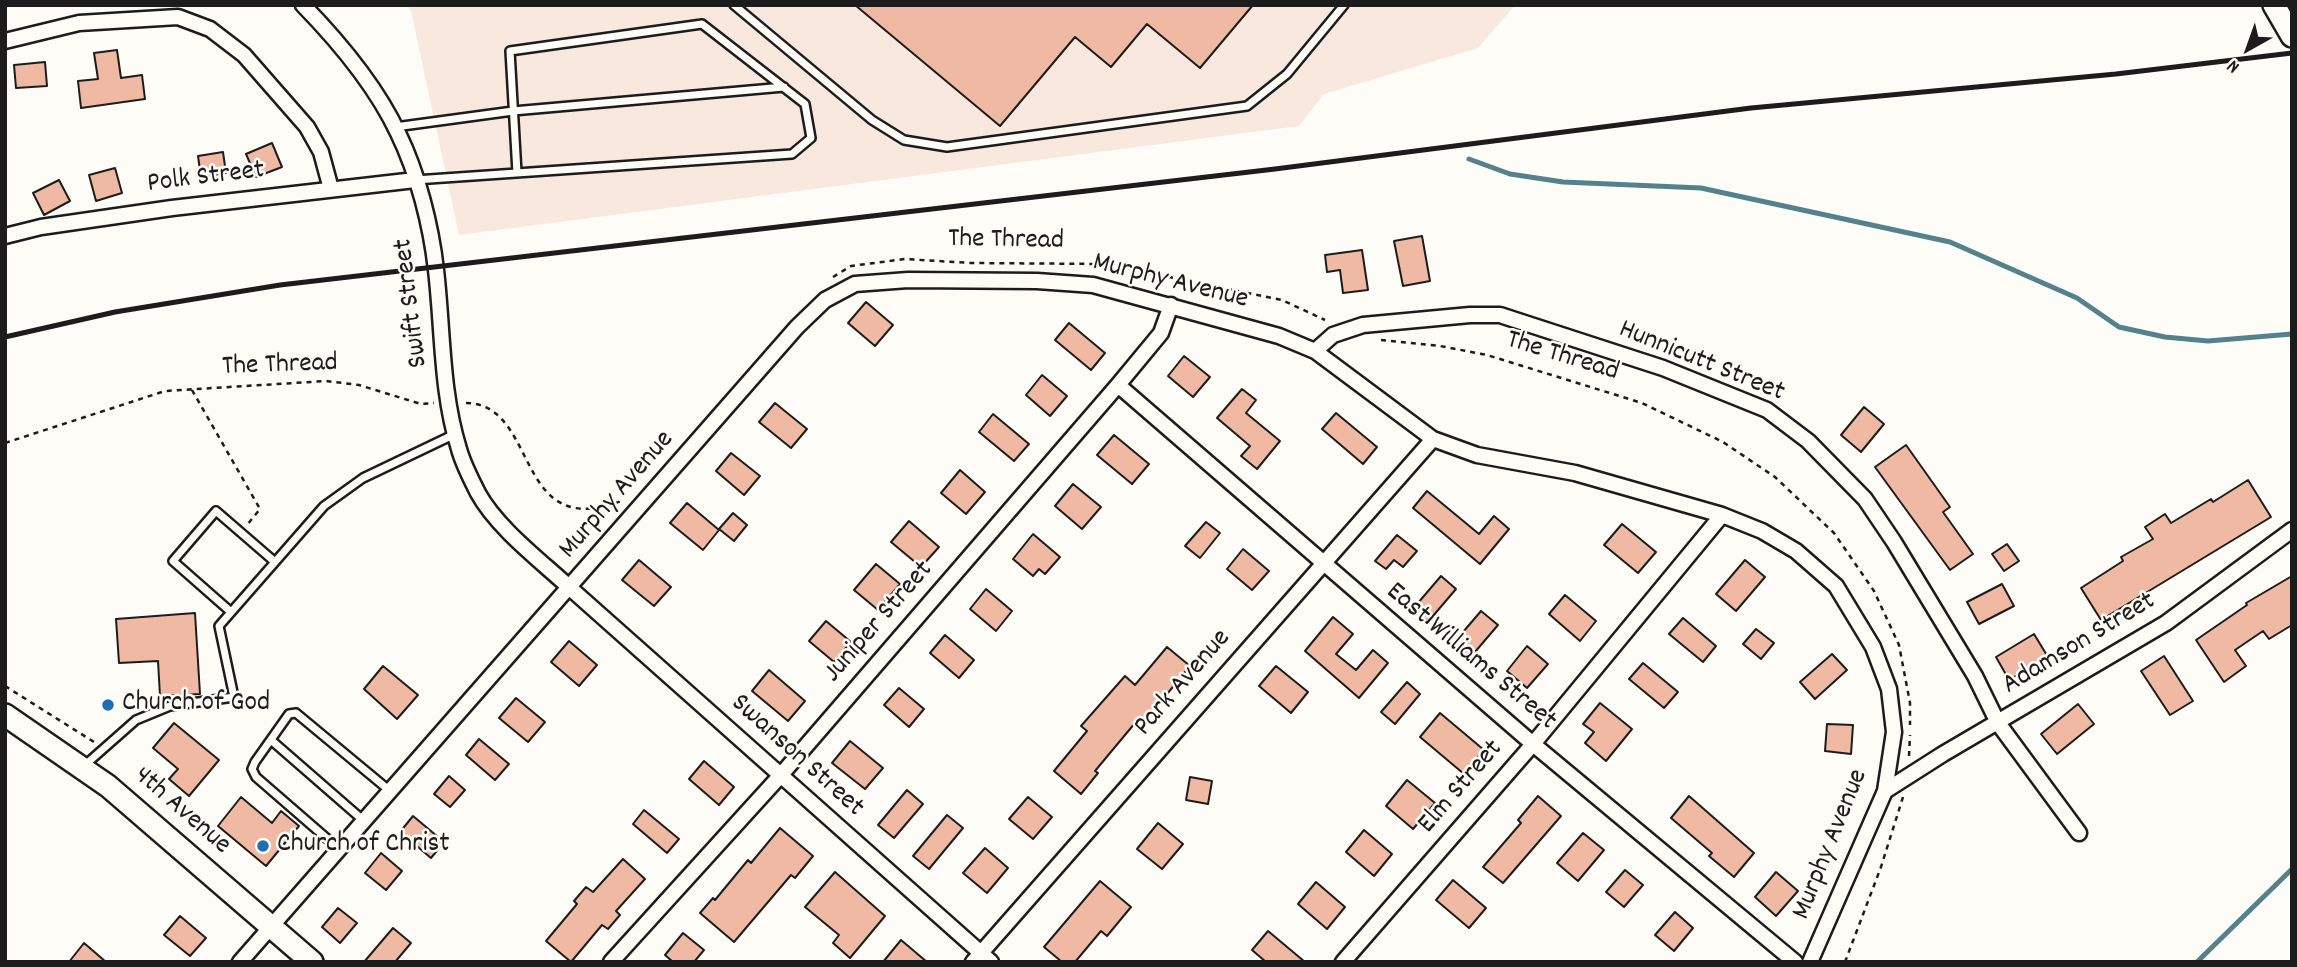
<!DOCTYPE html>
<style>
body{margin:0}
#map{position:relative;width:2297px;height:967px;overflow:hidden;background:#fdfcf7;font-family:Dekko,sans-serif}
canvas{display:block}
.frame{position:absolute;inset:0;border:7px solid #1c1c1c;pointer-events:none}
.north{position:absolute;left:2213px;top:14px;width:70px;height:70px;-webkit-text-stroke:5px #fdfcf7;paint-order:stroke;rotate:220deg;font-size:19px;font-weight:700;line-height:28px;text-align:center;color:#1c1c1c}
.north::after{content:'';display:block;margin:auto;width:24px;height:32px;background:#1c1c1c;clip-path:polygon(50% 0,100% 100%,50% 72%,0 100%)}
</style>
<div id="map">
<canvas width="2297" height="967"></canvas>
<div class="frame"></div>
<div class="north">N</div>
</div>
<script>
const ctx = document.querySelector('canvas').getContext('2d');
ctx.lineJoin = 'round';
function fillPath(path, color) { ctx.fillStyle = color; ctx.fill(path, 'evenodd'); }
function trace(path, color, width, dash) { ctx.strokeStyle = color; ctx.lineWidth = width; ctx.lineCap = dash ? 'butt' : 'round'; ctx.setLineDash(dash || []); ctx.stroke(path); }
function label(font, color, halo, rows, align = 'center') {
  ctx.font = font + ' Dekko,sans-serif'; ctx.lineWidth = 5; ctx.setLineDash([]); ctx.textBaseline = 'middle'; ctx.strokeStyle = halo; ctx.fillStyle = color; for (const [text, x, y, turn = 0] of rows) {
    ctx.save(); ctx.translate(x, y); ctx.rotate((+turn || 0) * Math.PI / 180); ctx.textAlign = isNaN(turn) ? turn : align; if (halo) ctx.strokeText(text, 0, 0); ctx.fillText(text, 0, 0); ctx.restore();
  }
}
fillPath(new Path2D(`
 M407 5H1515L1478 48 1324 94 1299 126 459 235 411 11Z`), '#f9e8de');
trace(new Path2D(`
 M1469 159 1510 174 1563 182 1701 188 1950 242 2077 298 2119 327 2165 337 2208 341 2292 334
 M2197 962 2292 869`), '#53828c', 5);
const building = new Path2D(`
 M855 5H1253L1200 68 1147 24 1111 67 1075 37 1000 126Z
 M117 50 121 78 142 75 145 99 81 108 78 81 98 79 94 53Z
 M45 62 47 86 16 88 14 65Z
 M272 143 282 167 256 177 246 154Z
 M223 152 226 173 201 177 198 156Z
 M115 168 122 193 96 201 89 175Z
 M59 180 70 201 44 215 33 193Z
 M1422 236 1430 281 1403 286 1394 241Z
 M1362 250 1368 290 1343 293 1340 270 1327 272 1325 255Z
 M866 302 893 325 875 346 848 323Z
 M1069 323 1105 353 1091 370 1055 340Z
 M1184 356 1210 377 1193 397 1168 376Z
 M1042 375 1067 396 1050 416 1026 395Z
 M1242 389 1256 400 1246 413 1280 441 1257 469 1241 456 1250 446 1217 418Z
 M775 403 807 429 791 448 759 422Z
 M1864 407 1884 424 1861 452 1841 435Z
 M1336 413 1377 447 1363 464 1322 429Z
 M993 414 1029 444 1014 461 979 432Z
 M1114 435 1149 464 1132 484 1097 455Z
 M1906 445 1950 507 1943 512 1973 554 1950 570 1875 467Z
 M731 453 760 476 744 495 716 471Z
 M960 470 985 492 966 514 941 493Z
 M2248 480 2271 517 2101 620 2081 588 2123 561 2121 557 2153 539 2145 527 2165 514 2171 523 2211 499 2213 502Z
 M1073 484 1101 507 1082 529 1055 506Z
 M1427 491 1479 534 1494 516 1509 529 1480 564 1413 508Z
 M687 503 719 530 703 550 670 523Z
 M733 513 747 525 734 541 719 529Z
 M909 521 939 547 921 567 891 542Z
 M1206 522 1220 533 1200 558 1185 546Z
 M1622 524 1656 552 1638 573 1604 545Z
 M1033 534 1060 557 1045 574 1039 569 1033 576 1013 559Z
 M1397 535 1417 551 1403 567 1394 560 1386 569 1375 561Z
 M2007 544 2019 561 2004 571 1992 554Z
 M1243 549 1269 571 1252 590 1227 569Z
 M639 560 671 587 654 606 622 580Z
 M1745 560 1765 577 1736 611 1716 594Z
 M876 564 900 584 878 610 854 590Z
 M1441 576 1456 589 1427 623 1412 610Z
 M2292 576V625L2269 639 2263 631 2235 650 2246 666 2224 682 2196 640 2247 605 2246 603Z
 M2002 584 2014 606 1979 624 1967 602Z
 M986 589 1012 611 996 631 970 609Z
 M1565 595 1596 621 1580 641 1549 614Z
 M1481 611 1498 625 1469 659 1452 645Z
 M195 613 200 694 160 696 158 661 119 663 116 619Z
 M1333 617 1353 634 1336 654 1356 670 1373 650 1388 663 1359 698 1305 651Z
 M1683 618 1716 646 1703 662 1669 634Z
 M826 621 851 642 834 662 809 641Z
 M1756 629 1774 643 1761 659 1743 644Z
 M2034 634 2048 657 2009 680 1996 657Z
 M945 635 974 660 959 678 930 653Z
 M569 641 597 665 579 686 551 662Z
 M1527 646 1548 664 1527 688 1507 671Z
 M1167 647 1190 666 1145 721 1140 717 1095 771 1098 773 1081 794 1054 771 1087 731 1081 726 1125 676 1135 685Z
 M1832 654 1847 670 1815 699 1800 682Z
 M2164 656 2193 701 2170 715 2141 671Z
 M1643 663 1678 692 1664 708 1629 679Z
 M383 666 418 695 397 719 364 689Z
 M1276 666 1308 692 1291 713 1259 686Z
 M769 670 805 701 788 721 752 691Z
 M1407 682 1420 694 1395 724 1381 712Z
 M899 688 924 709 909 727 884 705Z
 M516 698 545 722 528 742 499 718Z
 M1600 703 1632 729 1606 761 1585 743 1594 732 1583 724Z
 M2078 704 2094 724 2057 754 2041 734Z
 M1440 713 1484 750 1464 774 1420 737Z
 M174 723 219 760 189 796 169 779 178 769 153 748Z
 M1827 724 1853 725 1851 754 1825 751Z
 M479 739 509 764 495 780 466 755Z
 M850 741 883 768 865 789 832 763Z
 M704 761 734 787 719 805 689 779Z
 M449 776 465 790 450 807 434 794Z
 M1190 777 1212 781 1208 804 1186 800Z
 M1407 780 1435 803 1413 829 1386 806Z
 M907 790 923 804 894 838 878 825Z
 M1538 796 1561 816 1503 883 1483 867 1521 823 1518 820Z
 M1689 796 1754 853 1734 877 1709 856 1712 853 1671 818Z
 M241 797 272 823 281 811 299 826 266 866 218 826Z
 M1028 797 1052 817 1033 839 1009 819Z
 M644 810 679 839 667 853 633 824Z
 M947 815 963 828 929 869 913 856Z
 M413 816 444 842 431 858 400 832Z
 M1158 823 1183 844 1162 869 1137 849Z
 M780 828 813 856 795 878 791 875 734 942 700 913 713 898 715 900 748 860 751 863Z
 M1364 830 1392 854 1374 876 1346 852Z
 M1583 833 1604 850 1578 881 1557 863Z
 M985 848 1008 868 987 893 963 873Z
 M381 853 402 871 386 890 365 873Z
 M623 859 645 879 616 911 620 915 608 929 602 925 571 962 546 941 577 904 574 901 586 887 593 892Z
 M1625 870 1643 885 1624 907 1606 892Z
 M835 872 885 916 850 958 833 943 839 935 805 907Z
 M1776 872 1798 891 1776 916 1755 897Z
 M1453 880 1486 908 1469 928 1436 900Z
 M1100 881 1131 907 1107 936 1101 931 1075 962H1062L1044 947Z
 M1316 882 1345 907 1327 929 1298 904Z
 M338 908 357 923 340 943 322 927Z
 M1675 912 1693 928 1674 951 1655 935Z
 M180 916 206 938 190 956 164 935Z
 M393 928 411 943 395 962H364Z
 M1268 931 1305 962H1266L1252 950Z
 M683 933 704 950 694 962H673L665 955Z
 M901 940 927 962H883Z
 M84 943 106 962H69Z`);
fillPath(building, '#f0b9a3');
trace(building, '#1c1c1c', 2);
const lane = new Path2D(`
 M734 5 872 120 904 140 947 147 1247 106 1287 74 1344 5
 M395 127 513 111 784 87
 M415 180 792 154 811 138 805 104 702 24 510 51 517 173
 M231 612 173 561 216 511 275 562
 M271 740 364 821
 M85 765 136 720 170 706 234 697 219 626 324 506 363 478 455 434
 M339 849 256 777 252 769 255 762 289 714 296 713 390 791`);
const street = new Path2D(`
 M303 5C339 42 376 86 398 133 418 174 431 225 436 270 443 330 441 392 459 449 463 464 471 479 478 493 497 528 541 561 570 588L991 962
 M5 41 79 23 178 17 210 29 244 55 307 127 321 152 331 189
 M5 236 41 227 172 208 415 180
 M1315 351 1333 335 1363 325 1470 315H1500L1663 368 1767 410 1808 441 1865 499 1894 542 1975 676 1998 723 2079 833
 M1118 385 1533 744 1795 962
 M1885 791 1943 754 2166 623 2292 530
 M240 962 797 327 825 300 855 284 908 280 1037 281 1093 285 1279 336 1315 351 1433 439 1477 455 1575 473 1722 515 1762 531 1796 551 1836 586 1873 647 1889 689 1894 732 1885 791 1810 962
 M611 962 780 776 1118 385 1161 333 1171 305
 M973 962 1433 439
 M1343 962 1533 744 1722 515`);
const secondary = new Path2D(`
 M2274 5 2292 36
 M5 715 108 786 312 962`);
trace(lane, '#1c1c1c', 12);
trace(street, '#1c1c1c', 19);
trace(secondary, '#1c1c1c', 26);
trace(new Path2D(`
 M833 277 851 266 905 259 971 263 1106 264 1282 300 1325 320
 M1381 340 1440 346 1487 355 1642 403 1723 442 1775 477 1834 533 1874 591 1899 645 1910 703V725
 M192 390 260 509 247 525
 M466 403C541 404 512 545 624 500
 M5 443 165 391 326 381 359 385 421 404 434 403
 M5 686 94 742
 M1909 756 1910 735
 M1845 962 1881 867 1903 797`), '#1c1c1c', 2.5, [5, 5]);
trace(lane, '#fdfcf7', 7);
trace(street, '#fdfcf7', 14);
trace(secondary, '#fdfcf7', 21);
trace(new Path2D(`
 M5 337 115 312 280 285 1275 169 1751 108 2116 74 2292 53`), '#1c1c1c', 5);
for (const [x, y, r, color] of [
 [108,705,7,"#1f6fb2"],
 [263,846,7,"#1f6fb2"]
]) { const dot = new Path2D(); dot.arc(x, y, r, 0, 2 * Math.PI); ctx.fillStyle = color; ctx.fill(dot); trace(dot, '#fdfcf7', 2.5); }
label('28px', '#1c1c1c', '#fdfcf7', [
 ["Polk Street",206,179,-7],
 ["The Thread",1006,242,1],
 ["Murphy Avenue",1170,283,14],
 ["Swift Street",413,303,-97],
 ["The Thread",1562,358,17],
 ["Hunnicutt Street",1701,363,22],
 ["The Thread",280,367,-2],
 ["Murphy Avenue",618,496,-49],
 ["Juniper Street",880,623,-49],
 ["Adamson Street",2080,645,-31],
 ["East Williams Street",1470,658,40],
 ["Park Avenue",1184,684,-49],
 ["Swanson Street",796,757,42],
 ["Elm Street",1462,788,-49],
 ["4th Avenue",181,812,41],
 ["Murphy Avenue",1832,845,-68]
]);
label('28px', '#1c1c1c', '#fdfcf7', [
 ["Church of God",122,705],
 ["Church of Christ",277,846]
], 'left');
</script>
